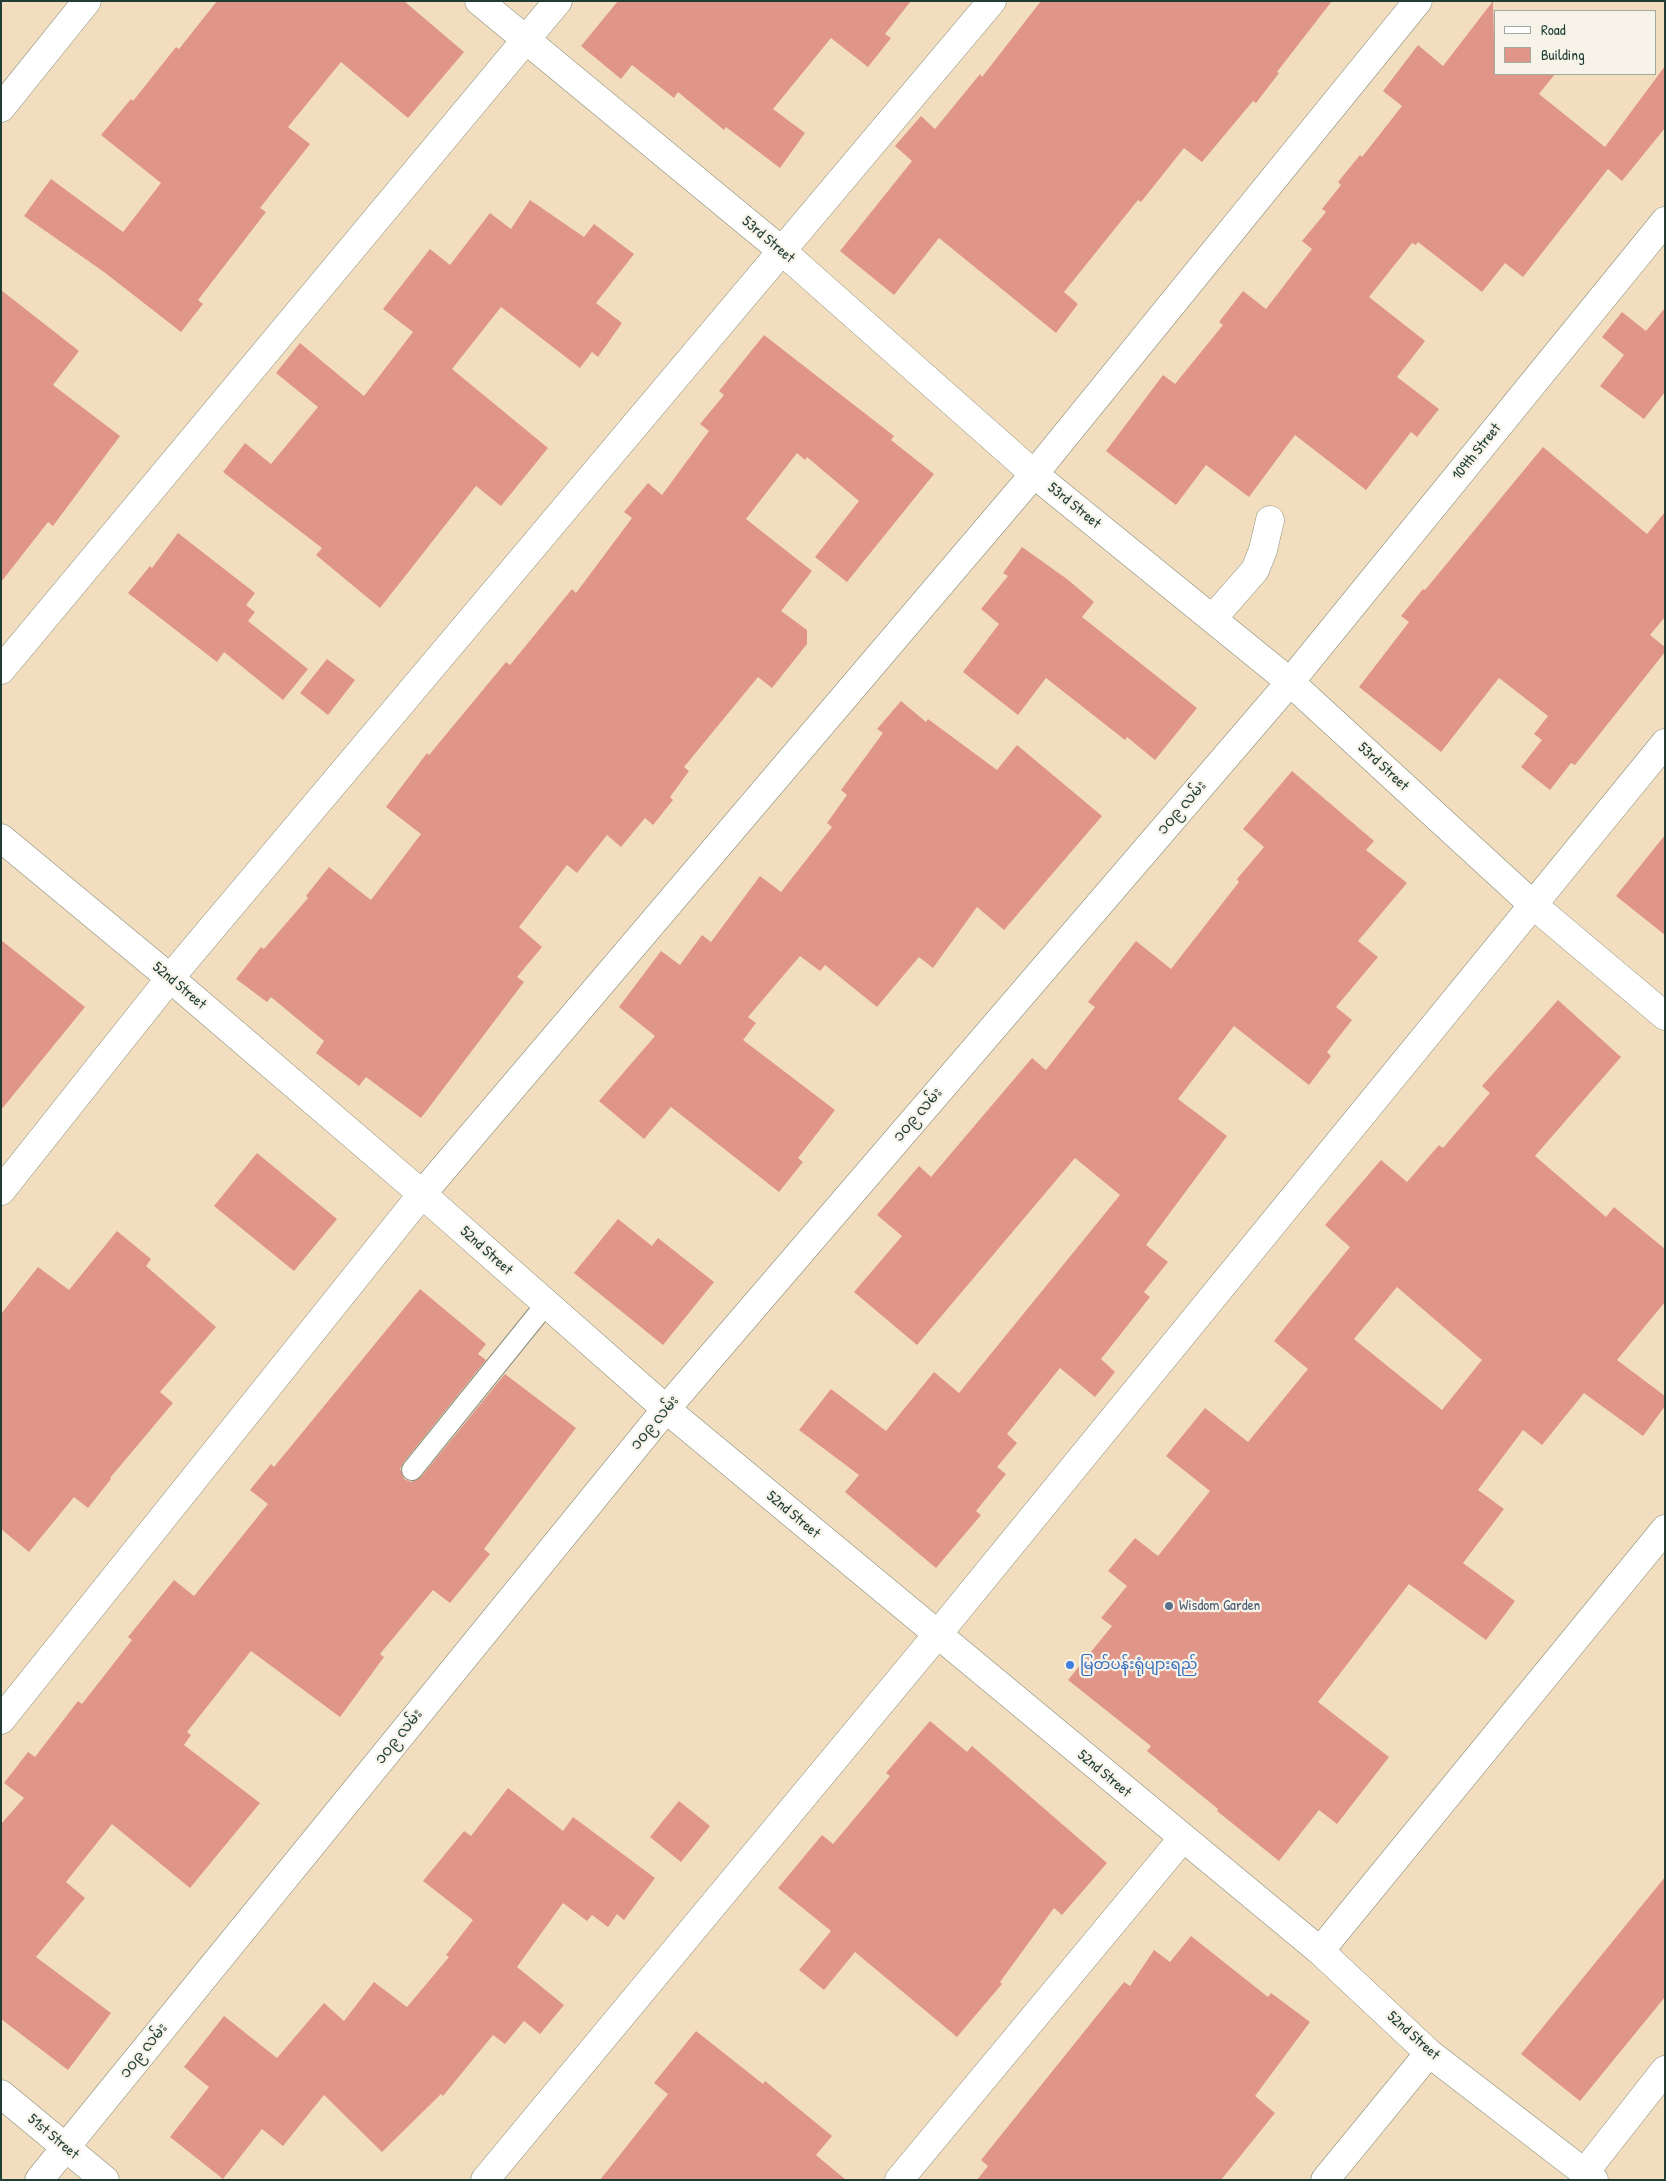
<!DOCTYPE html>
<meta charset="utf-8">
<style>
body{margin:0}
#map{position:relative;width:1666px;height:2181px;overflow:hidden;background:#f2debf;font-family:"Patrick Hand",sans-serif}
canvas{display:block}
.frame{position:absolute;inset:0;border:2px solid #1f3d34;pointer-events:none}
.legend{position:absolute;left:1494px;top:10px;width:162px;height:65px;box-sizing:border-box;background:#f7f3e8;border:1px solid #a1aaa0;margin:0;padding:6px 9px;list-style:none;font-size:15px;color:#1f3d34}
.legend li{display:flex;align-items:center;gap:10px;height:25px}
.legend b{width:25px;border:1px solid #a1aaa0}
</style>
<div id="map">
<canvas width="1666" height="2181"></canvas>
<div class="frame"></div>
<ul class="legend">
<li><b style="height:6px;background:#fff"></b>Road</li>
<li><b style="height:14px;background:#df9688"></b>Building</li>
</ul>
</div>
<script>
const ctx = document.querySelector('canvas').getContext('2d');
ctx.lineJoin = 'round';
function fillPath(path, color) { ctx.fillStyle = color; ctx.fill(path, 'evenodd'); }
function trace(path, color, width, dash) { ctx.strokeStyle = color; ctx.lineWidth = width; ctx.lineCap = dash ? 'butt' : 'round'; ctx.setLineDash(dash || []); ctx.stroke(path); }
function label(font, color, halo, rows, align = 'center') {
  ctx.font = font + ' "Patrick Hand","Noto Sans Myanmar",sans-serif'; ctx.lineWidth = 4.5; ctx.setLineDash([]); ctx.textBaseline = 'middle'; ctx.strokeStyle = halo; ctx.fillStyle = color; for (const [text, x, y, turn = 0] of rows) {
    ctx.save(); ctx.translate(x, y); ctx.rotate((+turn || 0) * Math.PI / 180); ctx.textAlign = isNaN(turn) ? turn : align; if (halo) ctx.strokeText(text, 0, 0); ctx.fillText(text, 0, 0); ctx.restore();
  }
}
fillPath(new Path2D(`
 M217 1H404L464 52 408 118 341 62 288 127 310 144 260 208 266 212 198 300 203 304 181 332 104 272 24 216 51 179 123 232 161 183 101 135 131 99 133 101 176 47 179 49Z
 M618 1H911L885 34 891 38 868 67 831 38 773 109 805 133 780 168 726 127 724 130 678 92 674 98 632 65 621 79 581 46Z
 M1041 1H1332L1277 72 1279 73 1256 103 1253 101 1202 162 1184 148 1141 202 1138 200 1064 292 1078 304 1056 333 939 238 894 295 840 251 912 161 895 146 921 116 935 129 980 74 982 77Z
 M1493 1 1495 74H1555L1539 94 1605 147 1665 66V128L1622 181 1608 169 1523 277 1505 263 1482 292 1418 242 1416 245 1412 243 1369 297 1425 341 1397 377 1439 409 1417 437 1411 432 1366 490 1295 435 1249 497 1206 465 1176 505 1106 451 1163 375 1175 384 1223 325 1219 322 1243 291 1266 309 1312 249 1302 241 1326 212 1322 209 1341 185 1338 182 1360 155 1362 157 1402 106 1383 91 1418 45 1443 66Z
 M530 200 584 237 594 224 634 254 596 303 622 323 598 357 592 352 580 368 501 307 452 369 548 448 501 506 476 486 380 608 316 555 322 548 223 472 245 443 271 464 318 407 276 373 300 343 364 396 413 332 383 309 430 249 450 265 490 213 511 229Z
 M1 290 79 351 53 385 120 436 53 526 48 522 1 582Z
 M1665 308V392L1644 419 1600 386 1624 355 1602 337 1622 312 1646 331Z
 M764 335 894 436 891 440 934 474 847 582 815 557 859 501 807 457 805 460 797 453 746 519 812 571 781 611 807 630V644L772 688 758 677 684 767 689 771 670 797 673 800 653 825 645 818 621 847 607 835 577 873 567 865 519 927 542 947 517 977 524 982 421 1118 366 1077 359 1086 316 1053 324 1041 271 997 267 1002 236 979 261 947 264 949 308 898 306 896 329 867 371 900 421 834 386 807 427 753 429 755 506 662 510 665 572 589 576 593 632 518 624 512 648 483 662 495 709 431 700 424 724 395 719 391Z
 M1543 447 1647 534 1665 512V617L1650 635 1665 647V652L1575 765 1571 763 1550 790 1521 767 1542 740 1534 734 1548 716 1499 678 1441 752 1359 687 1409 622 1401 616 1423 589 1425 590Z
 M178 533 255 593 246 605 255 612 248 621 308 669 283 700 224 652 217 662 128 593 150 566 152 568Z
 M1022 547 1067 579 1094 602 1082 617 1197 708 1155 760 1127 737 1125 740 1046 678 1018 715 963 672 999 624 981 609 1008 576 1003 573Z
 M327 659 355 680 328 715 300 693Z
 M901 701 926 722 928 719 997 770 1017 745 1102 816 1004 930 977 907 933 968 919 957 877 1007 825 965 820 971 800 956 748 1017 756 1023 743 1040 835 1110 798 1158 803 1162 779 1192 671 1107 644 1139 599 1101 655 1036 619 1007 661 951 680 965 702 935 711 942 760 876 781 892 832 827 827 823 847 795 841 790 883 733 877 729Z
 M1292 771 1374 841 1366 850 1407 883 1358 941 1378 957 1336 1007 1352 1020 1327 1052 1331 1056 1309 1085 1234 1026 1178 1099 1227 1136 1146 1245 1168 1262 1144 1292 1150 1297 1101 1359 1115 1372 1095 1397 1060 1368 1007 1434 1017 1443 997 1467 1006 1474 976 1511 981 1515 936 1568 845 1492 859 1475 799 1430 831 1389 886 1431 934 1372 959 1393 1120 1195 1075 1158 917 1345 854 1292 902 1236 877 1215 919 1166 931 1177 1032 1058 1046 1070 1095 1007 1088 1002 1136 941 1171 969 1239 882 1237 879 1264 847 1243 829Z
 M1665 835V935L1616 896Z
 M1 940 85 1007 1 1110Z
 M1558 1000 1621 1057 1535 1156 1606 1217 1614 1207 1665 1249V1302L1617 1360 1665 1396V1406L1643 1436 1584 1393 1542 1445 1523 1430 1478 1490 1504 1509 1463 1563 1515 1601 1486 1640 1409 1584 1318 1702 1389 1757 1337 1824 1319 1810 1279 1861 1217 1811 1218 1809 1147 1751 1151 1746 1068 1680 1112 1626 1101 1618 1127 1586 1108 1571 1135 1538 1158 1556 1210 1491 1166 1456 1205 1408 1248 1442 1308 1369 1274 1341 1350 1247 1325 1225 1381 1160 1407 1182 1439 1145 1443 1148 1490 1093 1482 1086ZM1397 1287 1482 1360 1442 1410 1354 1339Z
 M257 1153 337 1219 294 1271 214 1206Z
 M618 1219 652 1246 658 1238 714 1282 663 1345 574 1273Z
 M117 1231 151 1259 146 1266 216 1327 160 1392 173 1403 110 1478 111 1479 88 1508 74 1497 29 1552 1 1529V1314L38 1267 69 1290Z
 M420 1289 486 1344 478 1354 486 1360 403 1463 400 1469 404 1479 411 1482 421 1477 505 1374 576 1428 484 1549 490 1554 450 1603 433 1590 380 1654 384 1657 340 1717 251 1651 187 1732 191 1735 184 1745 260 1803 190 1888 112 1824 66 1882 85 1898 36 1957 111 2013 68 2070 1 2019V1824L24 1798 4 1783 28 1752 35 1757 78 1701 82 1704 132 1640 128 1637 174 1580 194 1596 268 1504 250 1490 271 1464 274 1467Z
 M930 1721 967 1752 972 1746 1107 1863 1062 1915 1054 1908 1000 1982 1002 1984 957 2037 855 1952 824 1990 799 1970 831 1931 778 1888 822 1835 833 1844 890 1776 886 1773Z
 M508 1788 563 1831 573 1817 655 1878 624 1920 617 1914 608 1927 592 1915 587 1921 563 1903 517 1967 564 2005 540 2034 524 2021 505 2044 493 2035 443 2096 441 2094 382 2152 324 2095 283 2146 262 2129 223 2179 170 2137 209 2087 184 2067 224 2016 277 2058 324 2003 344 2021 374 1982 407 2007 449 1957 446 1955 473 1920 423 1881 464 1831 471 1836Z
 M679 1801 710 1826 681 1862 650 1837Z
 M1665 1877V1997L1580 2101 1521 2054Z
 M1191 1936 1268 1997 1271 1993 1310 2022 1255 2096 1275 2113 1221 2180H977L988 2166 981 2160 1124 1982 1130 1986 1154 1950 1170 1962Z
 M696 2031 763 2084 765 2081 832 2136 816 2155 846 2180H600L668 2094 654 2083Z`), '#df9688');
const service = new Path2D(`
 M412 1470 546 1304`);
const minor = new Path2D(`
 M479 1 782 251 1034 474 1290 682 1532 904 1665 1016
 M1213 618 1255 570 1263 550 1270 520
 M1 670 558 1
 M1 838 170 978 422 1194 666 1409 1320 1951 1429 2053 1594 2180
 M1 1191 170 978 992 1
 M1 1720 422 1194 1034 474 1418 1
 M1320 1951 1665 1529
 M1 2094 105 2180
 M1585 2172 1665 2070
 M39 2180 666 1409 1290 682 1665 221
 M485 2180 937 1635 1665 743
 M899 2180 1182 1839
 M1325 2180 1429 2053`);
const secondary = new Path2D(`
 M1 108 87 1`);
trace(service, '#888e7a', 22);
trace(minor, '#888e7a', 29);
trace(secondary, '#888e7a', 29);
trace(service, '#fff', 20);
trace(minor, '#fff', 28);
trace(secondary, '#fff', 28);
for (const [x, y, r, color] of [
 [1169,1606,5,"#5c6f8a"],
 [1070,1665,5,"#3f7fe0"]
]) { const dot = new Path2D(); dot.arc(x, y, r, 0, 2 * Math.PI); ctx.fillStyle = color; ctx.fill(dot); trace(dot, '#f7f3e8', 2); }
label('15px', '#1f3d34', '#f7f3e8', [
 ["53rd Street",768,240,40],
 ["109th Street",1477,452,-51],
 ["53rd Street",1074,506,39],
 ["53rd Street",1383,767,43],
 ["၁၀၉ လမ်း",1182,808,-49],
 ["52nd Street",179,986,40],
 ["၁၀၉ လမ်း",918,1115,-49],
 ["52nd Street",486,1251,42],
 ["၁၀၉ လမ်း",655,1423,-50],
 ["52nd Street",793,1515,40],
 ["၁၀၉ လမ်း",399,1737,-51],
 ["52nd Street",1104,1774,40],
 ["52nd Street",1413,2036,42],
 ["၁၀၉ လမ်း",144,2051,-51],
 ["51st Street",53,2137,40]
]);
label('15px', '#4e5e75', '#f7f3e8', [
 ["Wisdom Garden",1179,1606]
], 'left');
label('15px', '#366cbe', '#f7f3e8', [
 ["မြတ်ပန်းရုံပျားရည်",1080,1665]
], 'left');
</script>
